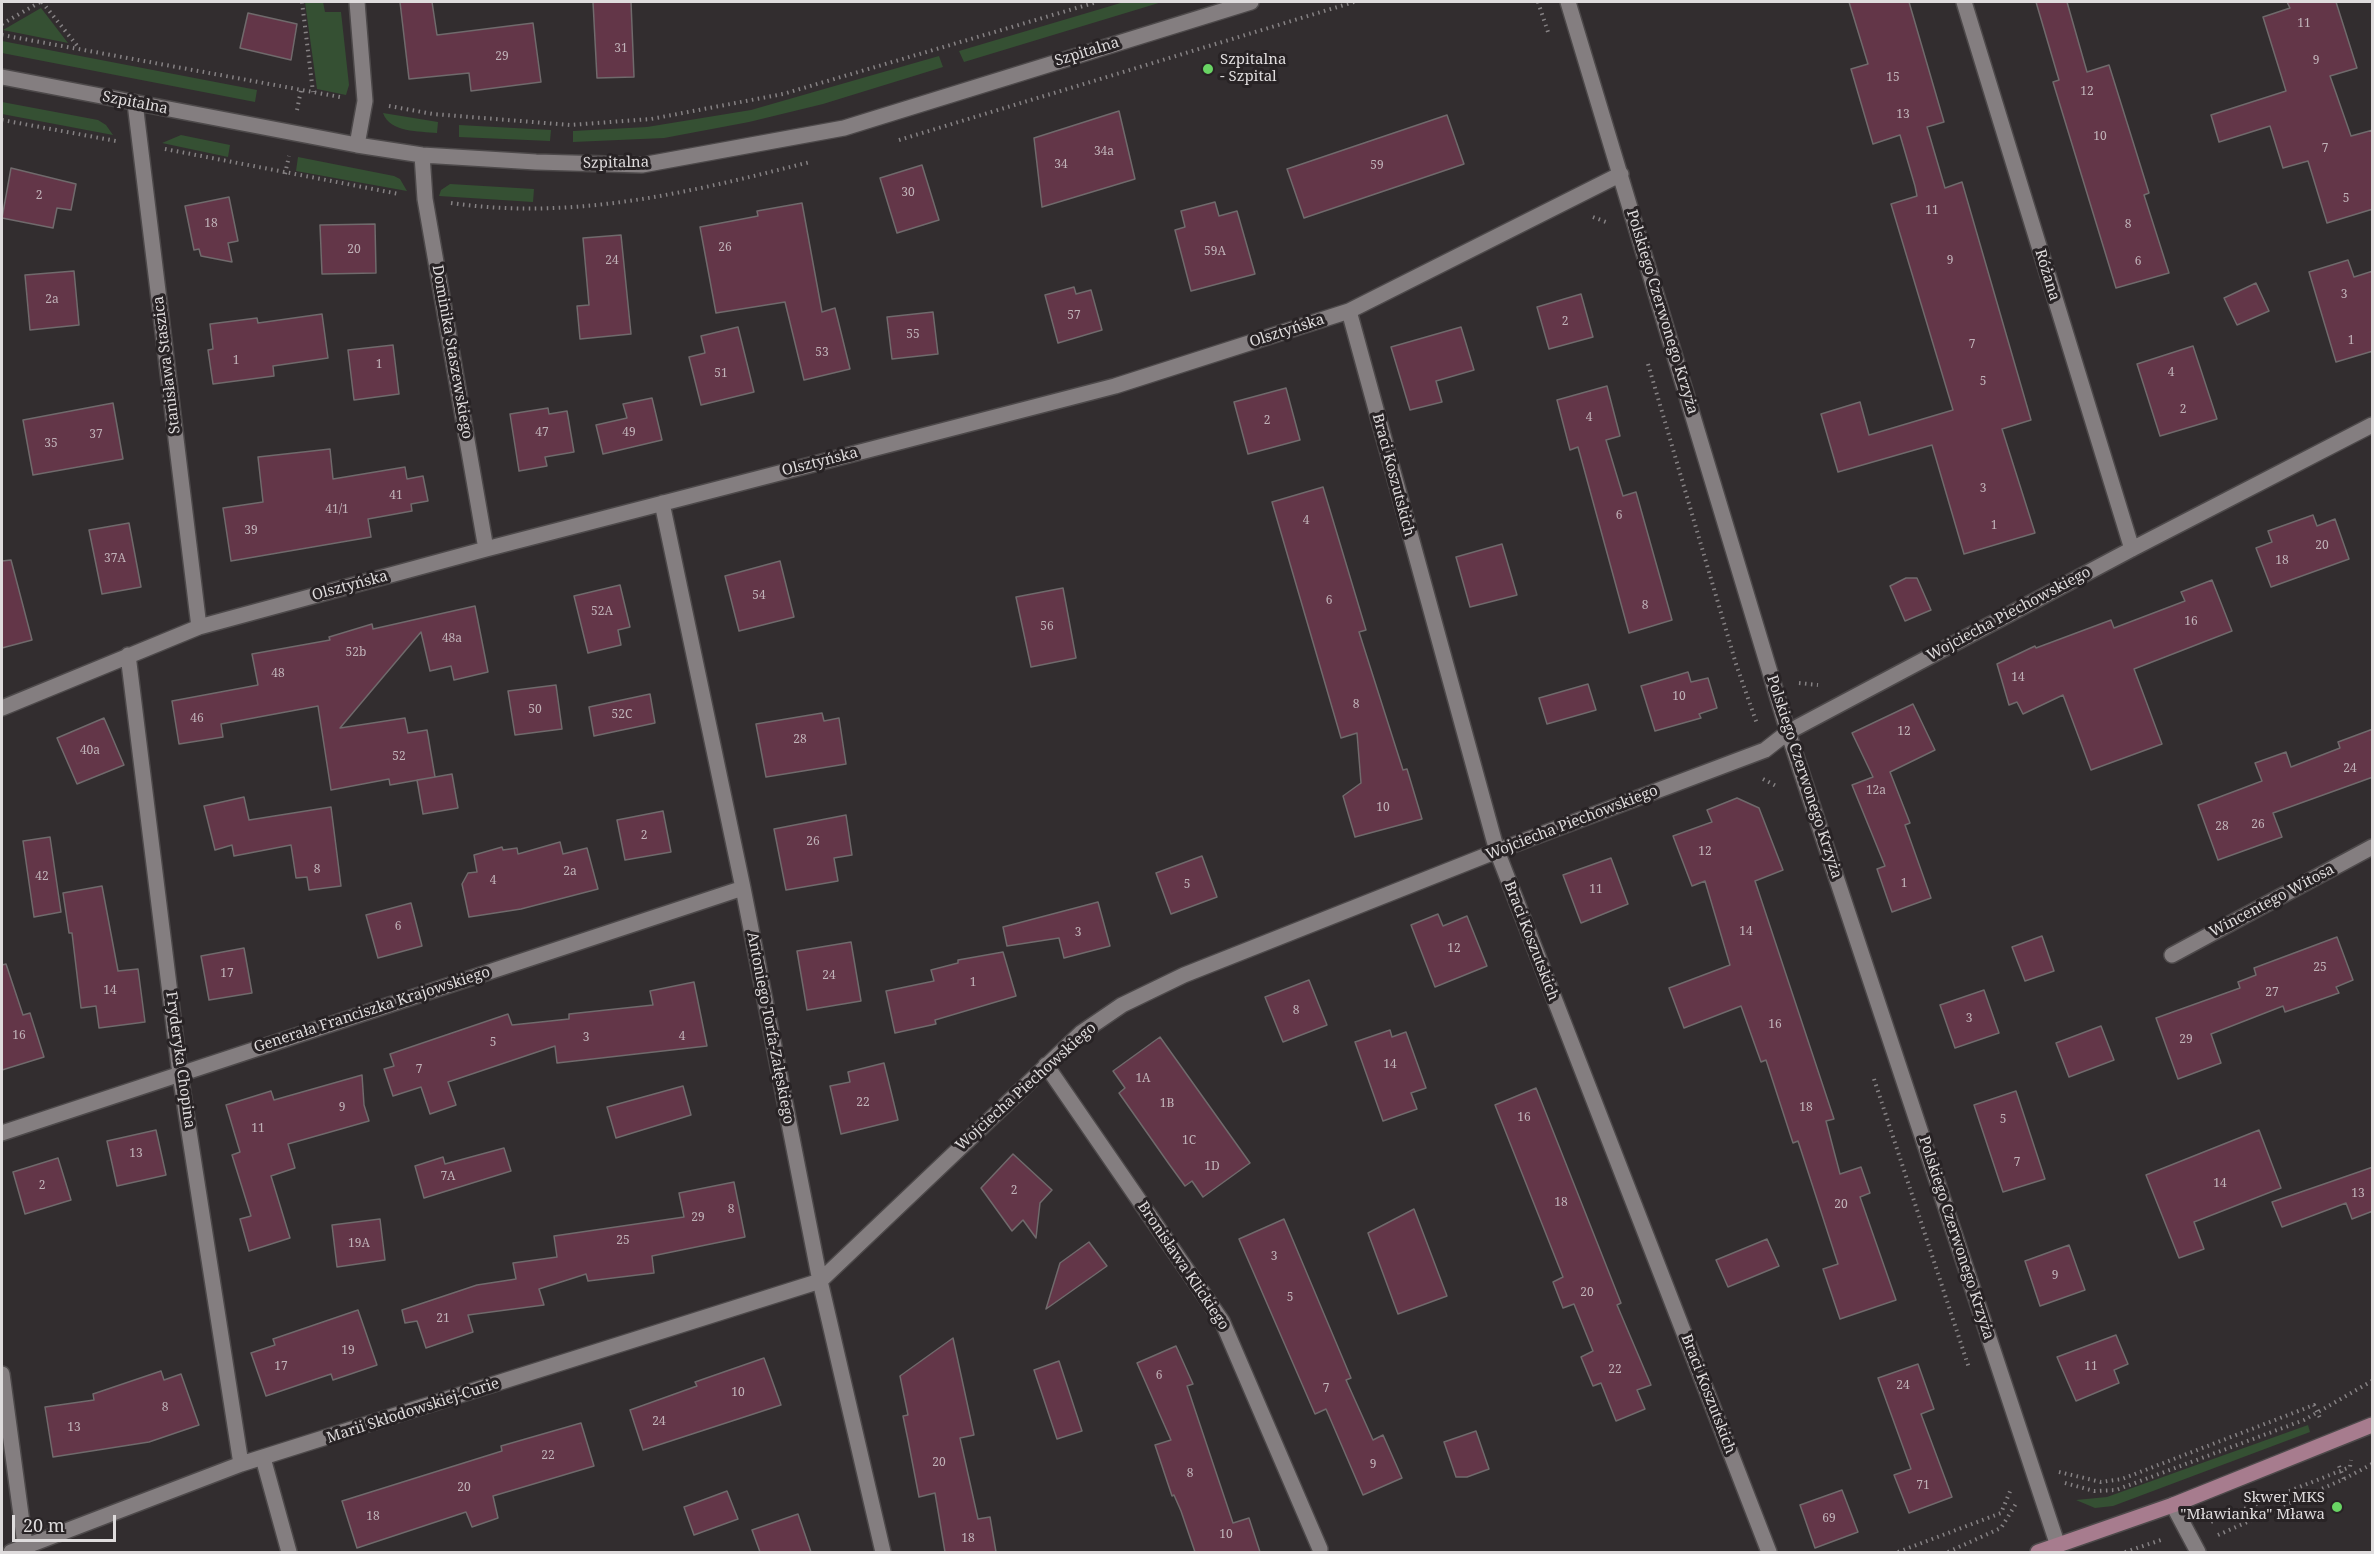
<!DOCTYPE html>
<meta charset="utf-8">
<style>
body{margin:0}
#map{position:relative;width:2374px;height:1554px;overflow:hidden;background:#322d2f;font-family:"Noto Serif",serif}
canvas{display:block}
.frame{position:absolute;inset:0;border:3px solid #dfdcdd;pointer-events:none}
.scale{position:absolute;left:12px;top:1515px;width:104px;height:27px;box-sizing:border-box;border:3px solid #dfdcdd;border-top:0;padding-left:8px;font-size:18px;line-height:21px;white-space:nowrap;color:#dfdcdd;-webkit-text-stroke:4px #282325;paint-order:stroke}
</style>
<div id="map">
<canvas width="2374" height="1554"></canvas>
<div class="frame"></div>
<div class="scale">20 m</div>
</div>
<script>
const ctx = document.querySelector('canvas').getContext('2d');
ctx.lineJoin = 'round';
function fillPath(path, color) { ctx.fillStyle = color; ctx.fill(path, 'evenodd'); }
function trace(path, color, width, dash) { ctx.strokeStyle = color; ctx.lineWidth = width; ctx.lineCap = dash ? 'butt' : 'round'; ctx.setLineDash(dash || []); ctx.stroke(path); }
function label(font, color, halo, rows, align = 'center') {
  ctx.font = font + ' "Noto Serif",serif'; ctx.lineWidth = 6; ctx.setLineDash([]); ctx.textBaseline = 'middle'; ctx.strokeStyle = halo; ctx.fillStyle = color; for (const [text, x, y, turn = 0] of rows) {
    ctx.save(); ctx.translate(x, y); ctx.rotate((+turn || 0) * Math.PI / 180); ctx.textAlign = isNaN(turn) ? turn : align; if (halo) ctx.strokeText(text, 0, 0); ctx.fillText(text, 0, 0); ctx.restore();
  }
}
fillPath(new Path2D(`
 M305 2H323L325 12H341L349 85 346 95 317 89Z
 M1124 2H1162L964 62 959 51Z
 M41 8 68 43 3 30Z
 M2 41 257 90 255 102 2 53Z
 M939 56 943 67 823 104 749 122 664 138 573 142V131L647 127 751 110Z
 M2 102 98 120 106 125 113 135 2 114Z
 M383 113 438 122 437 133C419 131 390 133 383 113Z
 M459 125 551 130 550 141 459 137Z
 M181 135 230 145 228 157 162 143Z
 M298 157 394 176 400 179 407 191 296 171Z
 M450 184 534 189 533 202 439 196 441 190Z
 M2308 1425 2310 1432 2113 1506 2095 1508 2076 1500 2107 1497Z`), '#355033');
const building = new Path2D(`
 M400 2H432L437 35 533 23 541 82 471 91 469 73 409 79Z
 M593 2H631L634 77 597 78Z
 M1849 2H1909L1944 122 1927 127 1945 188 1962 182 2031 420 2002 429 2035 533 1964 554 1932 445 1838 472 1821 414 1860 402 1869 435 1953 410 1891 204 1917 196 1915 186 1900 135 1873 144 1851 69 1868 64Z
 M2036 2H2067L2087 72 2109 65 2149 193 2144 195 2169 273 2116 288 2053 82 2059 80Z
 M2287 2H2336L2357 68 2330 76 2351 136 2373 130V209L2327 223 2308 161 2283 168 2270 126 2219 142 2211 115 2286 91 2263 17 2290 8Z
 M248 13 297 24 291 60 240 48Z
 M1119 111 1135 179 1042 207 1034 138Z
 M1447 115 1464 164 1304 218 1287 169Z
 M922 165 939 220 897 233 880 178Z
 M11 168 76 184 71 210 57 208 53 228 2 218Z
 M229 197 238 241 228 243 232 262 201 256 199 249 194 250 185 206Z
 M1215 202 1219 216 1237 211 1255 274 1191 291 1175 230 1185 227 1181 211Z
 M802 203 822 312 835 308 850 369 804 380 785 302 716 313 700 227 758 216 757 211Z
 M375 224 376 273 322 274 320 225Z
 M621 235 631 334 580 339 577 306 589 305 583 238Z
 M2348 260 2354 277 2373 271V351L2336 362 2309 272Z
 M74 271 79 325 30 330 25 275Z
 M2256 283 2269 311 2237 325 2224 298Z
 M1074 287 1076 294 1091 290 1102 330 1058 343 1045 295Z
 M1581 294 1593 337 1549 349 1537 307Z
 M933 312 938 354 892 359 887 317Z
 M322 314 328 358 273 366 274 376 213 384 208 350 213 349 210 324 257 318 258 323Z
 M738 327 754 392 701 405 689 357 705 353 701 336Z
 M1461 327 1474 370 1436 381 1442 402 1410 410 1391 347Z
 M393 345 399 394 354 400 348 350Z
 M2193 346 2217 419 2160 436 2137 364Z
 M1607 386 1620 436 1606 440 1623 496 1636 492 1672 620 1629 633 1578 447 1570 450 1557 400Z
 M1286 388 1300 440 1248 454 1234 402Z
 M652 398 662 440 603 454 596 425 627 418 623 404Z
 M113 403 123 459 33 475 23 420Z
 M548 408 549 414 567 411 574 452 545 457 547 466 519 471 510 414Z
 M330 449 333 479 405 467 407 479 423 476 428 501 411 504 412 511 368 519 371 537 231 561 223 508 263 502 258 457Z
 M1323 487 1366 630 1359 632 1403 770 1407 769 1422 819 1355 837 1343 796 1361 783 1357 733 1341 738 1272 502Z
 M2313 515 2317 526 2335 519 2349 559 2271 587 2256 548 2272 542 2268 531Z
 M129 523 141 587 102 594 89 530Z
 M1502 544 1517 595 1470 607 1456 557Z
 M11 560 32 640 2 648V561Z
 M780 561 794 617 739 631 725 576Z
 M1906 578H1917L1931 610 1905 621 1890 586Z
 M2212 580 2232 631 2134 669 2162 744 2091 770 2063 695 2023 714 2017 702 2009 705 1997 664 2035 646 2036 648 2111 620 2114 628 2185 601 2181 592Z
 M620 585 630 627 618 630 621 645 588 653 574 596Z
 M1063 588 1076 658 1031 667 1016 597Z
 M475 606 488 672 454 680 451 666 430 671 421 632 340 728 405 718 408 733 427 730 435 777 452 774 458 808 423 814 417 780 435 777 390 785 389 779 331 790 318 706 221 724 223 737 179 744 172 701 258 685 252 654 330 640 329 637 372 624 373 629Z
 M1688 672 1691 682 1708 678 1717 708 1699 714 1701 718 1655 731 1641 686Z
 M1588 684 1596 710 1547 724 1539 698Z
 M556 685 562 729 515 735 508 691Z
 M650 694 655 723 594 736 589 707Z
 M1913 704 1935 750 1890 772 1910 823 1905 825 1931 898 1892 912 1877 869 1885 866 1852 785 1873 777 1852 733Z
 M822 713 824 721 839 718 846 764 766 777 756 724Z
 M104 718 124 765 77 784 57 738Z
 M2373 729V777L2273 813 2282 837 2218 860 2198 805 2262 781 2255 763 2286 752 2291 767 2340 748 2338 742Z
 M244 797 249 820 331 807 341 886 309 890 307 877 296 878 291 845 234 856 232 845 215 850 204 806Z
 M1737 798 1759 808 1783 870 1755 881 1834 1119 1826 1121 1840 1174 1861 1167 1870 1193 1860 1197 1896 1300 1840 1319 1823 1269 1838 1264 1798 1141 1793 1143 1766 1060 1761 1062 1741 1006 1684 1028 1669 988 1730 965 1705 881 1692 886 1673 836 1712 822 1707 810Z
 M663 811 671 852 625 860 617 820Z
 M846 815 852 855 834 858 838 881 786 890 774 829Z
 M50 837 61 912 34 917 23 841Z
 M560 842 563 854 587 848 598 889 521 909 469 917 462 884 468 873 477 872 474 855 502 847 503 850 517 848 518 854Z
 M1202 856 1217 897 1171 914 1156 873Z
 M1611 858 1628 904 1581 923 1563 875Z
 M102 886 118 971 138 969 145 1022 99 1028 96 1006 81 1008 72 933H69L63 893Z
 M1098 902 1110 946 1064 958 1059 938 1007 946 1003 927Z
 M411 903 422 946 378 958 366 915Z
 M1438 914 1443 926 1467 916 1487 966 1435 987 1411 925Z
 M2042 936 2054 971 2025 981 2012 947Z
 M2337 937 2353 980 2336 987 2339 993 2285 1012 2283 1006 2211 1034 2221 1063 2178 1079 2156 1018 2240 988 2238 982 2256 975 2254 968Z
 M851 942 861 1001 807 1010 797 951Z
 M244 948 252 993 209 1000 201 956Z
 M1003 952 1016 996 935 1020 936 1024 895 1033 886 991 934 981 931 970 958 963V960Z
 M6 964 23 1015 30 1013 44 1057 2 1070V965Z
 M1309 980 1327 1025 1283 1042 1265 997Z
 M694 982 707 1046 557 1063 555 1046 448 1082 456 1105 430 1114 421 1087 393 1096 384 1069 394 1066 390 1054 508 1014 512 1025 569 1019V1014L653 1005 650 991Z
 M1984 990 1999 1033 1955 1048 1940 1005Z
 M2101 1026 2114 1060 2069 1077 2056 1043Z
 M1390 1030 1392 1037 1406 1032 1426 1088 1411 1093 1417 1109 1383 1121 1355 1042Z
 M1160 1037 1250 1163 1203 1197 1192 1181 1185 1186 1169 1164 1119 1093 1125 1088 1113 1071Z
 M884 1063 898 1120 841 1134 830 1086 850 1082 848 1072Z
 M362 1075 364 1105 369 1121 288 1144 295 1168 271 1176 290 1238 249 1251 240 1219 251 1216 232 1155 240 1152 226 1105 271 1091 274 1100Z
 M683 1086 691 1115 616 1138 607 1107Z
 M1536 1088 1621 1303 1617 1305 1651 1385 1637 1390 1645 1409 1616 1421 1601 1383 1593 1386 1581 1357 1593 1351 1574 1304 1563 1308 1553 1282 1563 1277 1495 1105Z
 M2016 1091 2045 1179 2003 1192 1974 1105Z
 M156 1130 166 1175 117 1186 107 1141Z
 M2259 1130 2281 1188 2194 1222 2204 1249 2179 1258 2146 1175Z
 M504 1148 511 1171 424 1198 415 1166 443 1157 445 1164Z
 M1013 1154 1052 1190 1040 1203 1036 1238 1023 1220 1012 1231 981 1188Z
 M58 1158 71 1200 25 1214 13 1172Z
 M2373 1167V1211L2352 1219 2346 1203 2282 1227 2272 1202Z
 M734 1182 745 1237 652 1256 654 1273 588 1281 586 1274 539 1289 544 1305 468 1315 473 1332 426 1348 417 1321 405 1323 402 1310 477 1285 516 1279 513 1263 557 1257 554 1236 684 1217 679 1193Z
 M1414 1209 1447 1296 1398 1314 1368 1233Z
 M380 1219 385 1260 337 1267 332 1225Z
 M1284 1219 1351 1378 1346 1380 1373 1440 1383 1435 1402 1478 1363 1495 1326 1409 1315 1414 1239 1239Z
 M1767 1239 1779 1266 1728 1287 1716 1260Z
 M1089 1242 1107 1266 1046 1309 1060 1263Z
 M2069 1245 2085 1290 2040 1306 2025 1261Z
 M358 1310 377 1365 333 1380 331 1374 266 1396 251 1353 275 1345 273 1339Z
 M2116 1335 2128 1364 2114 1370 2119 1383 2076 1401 2057 1357Z
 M953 1338 974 1435 960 1438 978 1519 990 1517 996 1552H945L935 1493 919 1497 908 1440 903 1416 908 1415 900 1376Z
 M1176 1346 1193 1384 1187 1386 1233 1523 1249 1518 1260 1552H1195L1181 1511 1174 1495 1172 1496 1155 1445 1171 1440 1137 1363Z
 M764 1358 781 1405 643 1450 630 1410 697 1386 695 1382Z
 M1059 1361 1082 1431 1057 1439 1034 1370Z
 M1918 1364 1934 1409 1921 1414 1952 1497 1909 1513 1894 1475 1911 1469 1878 1378Z
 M161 1371 164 1380 181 1374 199 1425 149 1442 53 1457 45 1407 94 1400 93 1394Z
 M581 1423 594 1466 493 1496 498 1518 472 1527 466 1512 357 1548 342 1501 502 1451 501 1446Z
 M1476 1431 1489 1469 1467 1477H1456L1444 1442Z
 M1842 1490 1858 1532 1815 1548 1800 1505Z
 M727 1491 738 1519 694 1535 684 1507Z
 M798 1514 811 1552H760L752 1530Z`);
fillPath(building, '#633648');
trace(building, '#706a6c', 1.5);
const street = new Path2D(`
 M357 2 365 101 357 145
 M1568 2 1788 732 2058 1546
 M1964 2 2132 549
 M2 77 357 145 422 155 536 162 642 165 844 128 1251 2
 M135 103 199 627
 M422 155 425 199 486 549
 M1349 311 1497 851 1769 1552
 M662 503 743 888 820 1281 883 1552
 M128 655 180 1074 241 1464
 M2 708 199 627 486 549 1115 386 1349 311 1621 174
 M2172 955 2372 847
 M1046 1065 1222 1321 1320 1549
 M2 1133 743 888
 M2 1374 26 1552
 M263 1458 289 1552
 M2173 1505 2198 1552
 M11 1552 241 1464 820 1281 1081 1033 1122 1005 1184 975 1497 851 1765 750 1788 732 2132 549 2372 425`);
const secondary = new Path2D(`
 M2038 1552 2173 1505 2372 1425`);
trace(street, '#4d494a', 18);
trace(secondary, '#4d494a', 18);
trace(new Path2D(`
 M42 2 79 48
 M302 2 313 92
 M1538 2 1549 35
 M2 24 40 2
 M2 35 340 97
 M389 106 433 114 570 125 651 119 783 94 1097 2
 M297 110 301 90
 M2 120 116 141
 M899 140 1354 2
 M165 149 399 194
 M285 174 289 156
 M451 203C574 221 691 192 810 162
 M1593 217 1606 222
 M1648 364 1736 664 1757 724
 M1799 683 1818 685
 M1763 779 1778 787
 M1874 1079 1969 1368
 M2339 1466 2344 1479
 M2059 1472 2101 1482 2122 1479 2314 1405 2321 1420
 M2065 1483 2094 1491 2116 1490 2304 1420 2372 1381
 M2211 1522 2340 1471 2350 1467 2351 1460
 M2218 1535 2344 1479 2372 1464
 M1898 1552 2001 1513 2011 1489
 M1948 1552 2001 1528 2017 1502
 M2125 1552 2164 1539`), '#868284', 4, [1.5, 4.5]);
trace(street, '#847e80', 15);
trace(secondary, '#a77c8e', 15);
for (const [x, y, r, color] of [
 [1208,69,6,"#69d464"],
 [2337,1507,6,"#69d464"]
]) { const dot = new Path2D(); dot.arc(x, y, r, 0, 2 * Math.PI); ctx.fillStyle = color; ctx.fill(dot); trace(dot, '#282325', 2); }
label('12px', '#c0b2b8', null, [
 ["11",2304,24],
 ["31",621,49],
 ["29",502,57],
 ["9",2316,61],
 ["15",1893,78],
 ["12",2087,92],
 ["13",1903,115],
 ["10",2100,137],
 ["7",2325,149],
 ["34a",1104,152],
 ["34",1061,165],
 ["59",1377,166],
 ["30",908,193],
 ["2",39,196],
 ["5",2346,199],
 ["11",1932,211],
 ["18",211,224],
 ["8",2128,225],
 ["26",725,248],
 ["20",354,250],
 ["59A",1215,252],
 ["24",612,261],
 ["9",1950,261],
 ["6",2138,262],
 ["3",2344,295],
 ["2a",52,300],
 ["57",1074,316],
 ["2",1565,322],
 ["55",913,335],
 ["1",2351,341],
 ["7",1972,345],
 ["53",822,353],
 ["1",236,361],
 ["1",379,365],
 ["4",2171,373],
 ["51",721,374],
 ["5",1983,382],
 ["2",2183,410],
 ["4",1589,418],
 ["2",1267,421],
 ["47",542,433],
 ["49",629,433],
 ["37",96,435],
 ["35",51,444],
 ["3",1983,489],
 ["41",396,496],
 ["41/1",337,510],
 ["6",1619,516],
 ["4",1306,521],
 ["1",1994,526],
 ["39",251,531],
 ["20",2322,546],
 ["37A",115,559],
 ["18",2282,561],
 ["54",759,596],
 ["6",1329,601],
 ["8",1645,606],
 ["52A",602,612],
 ["16",2191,622],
 ["56",1047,627],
 ["48a",452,639],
 ["52b",356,653],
 ["48",278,674],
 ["14",2018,678],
 ["10",1679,697],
 ["8",1356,705],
 ["50",535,710],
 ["52C",622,715],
 ["46",197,719],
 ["12",1904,732],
 ["28",800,740],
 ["40a",90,751],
 ["52",399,757],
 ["24",2350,769],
 ["12a",1876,791],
 ["10",1383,808],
 ["26",2258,825],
 ["28",2222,827],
 ["2",644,836],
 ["26",813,842],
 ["12",1705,852],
 ["8",317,870],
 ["2a",570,872],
 ["42",42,877],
 ["4",493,881],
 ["1",1904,884],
 ["5",1187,885],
 ["11",1596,890],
 ["6",398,927],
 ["14",1746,932],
 ["3",1078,933],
 ["12",1454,949],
 ["25",2320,968],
 ["17",227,974],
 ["24",829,976],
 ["1",973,983],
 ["14",110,991],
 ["27",2272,993],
 ["8",1296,1011],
 ["3",1969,1019],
 ["16",1775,1025],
 ["16",19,1036],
 ["4",682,1037],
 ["3",586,1038],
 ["29",2186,1040],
 ["5",493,1043],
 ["14",1390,1065],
 ["7",419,1070],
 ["1A",1143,1079],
 ["22",863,1103],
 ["1B",1167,1104],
 ["9",342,1108],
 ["18",1806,1108],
 ["16",1524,1118],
 ["5",2003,1120],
 ["11",258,1129],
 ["1C",1189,1141],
 ["13",136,1154],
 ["7",2017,1163],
 ["1D",1212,1167],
 ["7A",448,1177],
 ["14",2220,1184],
 ["2",42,1186],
 ["2",1014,1191],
 ["13",2358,1194],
 ["18",1561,1203],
 ["20",1841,1205],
 ["8",731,1210],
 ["29",698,1218],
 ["25",623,1241],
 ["19A",359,1244],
 ["3",1274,1257],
 ["9",2055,1276],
 ["20",1587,1293],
 ["5",1290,1298],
 ["21",443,1319],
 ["19",348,1351],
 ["17",281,1367],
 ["11",2091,1367],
 ["22",1615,1370],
 ["6",1159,1376],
 ["24",1903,1386],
 ["7",1326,1389],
 ["10",738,1393],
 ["8",165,1408],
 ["24",659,1422],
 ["13",74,1428],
 ["22",548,1456],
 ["20",939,1463],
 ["9",1373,1465],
 ["8",1190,1474],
 ["71",1923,1486],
 ["20",464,1488],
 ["18",373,1517],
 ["69",1829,1519],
 ["10",1226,1535],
 ["18",968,1539]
]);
label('15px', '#dfdcdd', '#282325', [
 ["Szpitalna",1087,52,-17],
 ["Szpitalna",135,103,11],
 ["Szpitalna",616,163,-1],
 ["Różana",2047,275,73],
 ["Polskiego Czerwonego Krzyża",1662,312,73],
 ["Olsztyńska",1287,331,-18],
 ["Dominika Staszewskiego",452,352,80],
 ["Stanisława Staszica",167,365,-97],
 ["Olsztyńska",820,462,-14],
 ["Braci Koszutskich",1393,475,75],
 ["Olsztyńska",350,586,-15],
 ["Wojciecha Piechowskiego",2009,614,-28],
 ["Polskiego Czerwonego Krzyża",1804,777,72],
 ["Wojciecha Piechowskiego",1572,823,-21],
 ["Wincentego Witosa",2272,901,-28],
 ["Braci Koszutskich",1531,941,69],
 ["Generała Franciszka Krajowskiego",372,1010,-18],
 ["Antoniego Torfa-Załęskiego",770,1028,79],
 ["Fryderyka Chopina",180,1060,82],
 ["Wojciecha Piechowskiego",1026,1087,-42],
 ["Polskiego Czerwonego Krzyża",1956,1238,72],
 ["Bronisława Klickiego",1183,1266,56],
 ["Braci Koszutskich",1708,1394,69],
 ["Marii Skłodowskiej-Curie",413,1411,-18]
]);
label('15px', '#dfdcdd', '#282325', [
 ["Szpitalna",1220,60],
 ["- Szpital",1220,77],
 ["Skwer MKS",2325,1498,"right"],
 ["\"Mławianka\" Mława",2325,1515,"right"]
], 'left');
</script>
